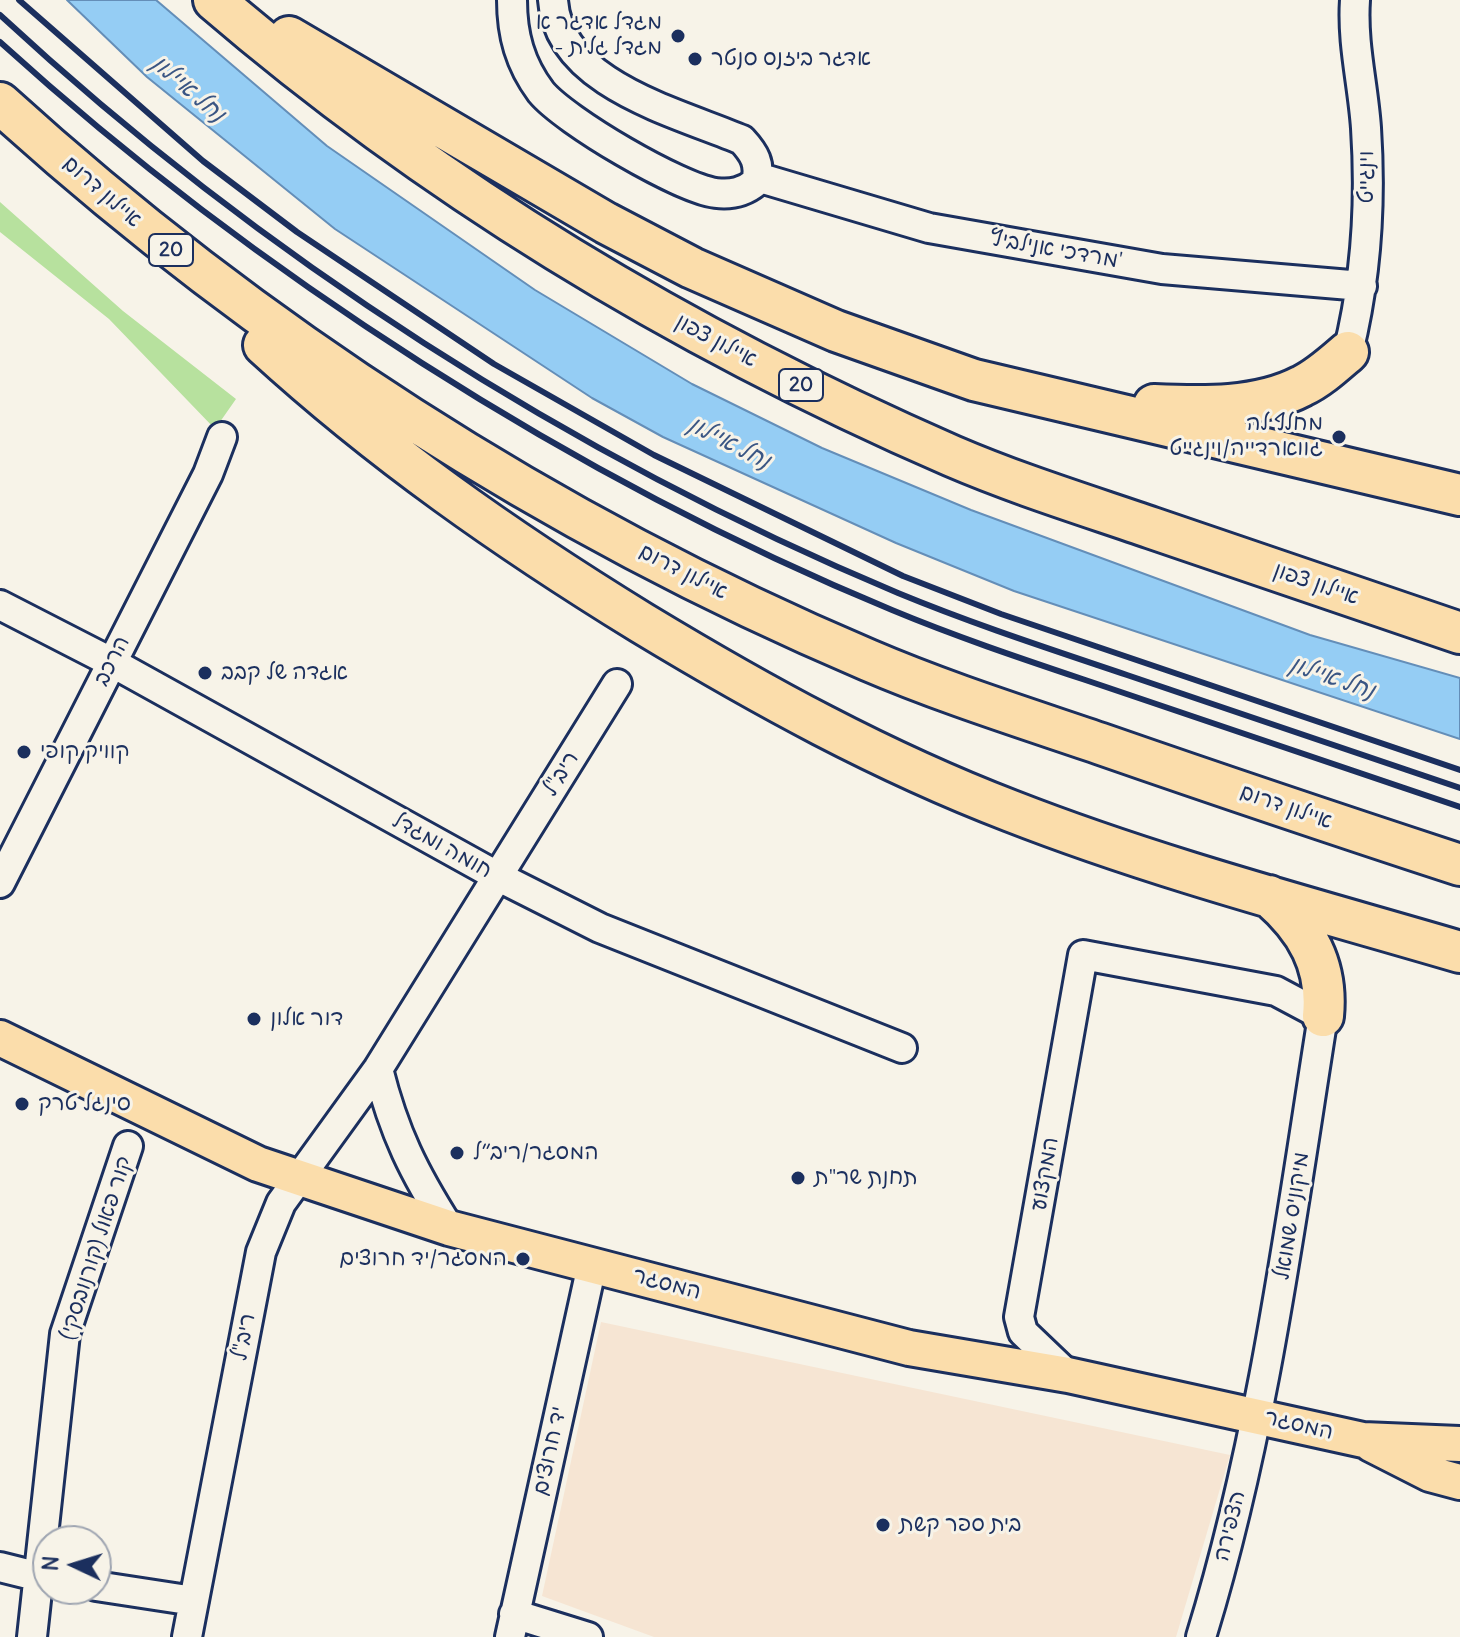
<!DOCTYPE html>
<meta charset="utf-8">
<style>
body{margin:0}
#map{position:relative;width:1460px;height:1637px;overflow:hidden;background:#f7f3e8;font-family:Delius,sans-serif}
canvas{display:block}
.north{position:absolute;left:32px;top:1525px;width:80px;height:80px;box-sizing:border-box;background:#f7f3e8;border:2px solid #9fa5b1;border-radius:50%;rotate:274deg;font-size:22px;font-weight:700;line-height:32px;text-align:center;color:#1b2f5e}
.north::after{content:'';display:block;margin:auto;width:28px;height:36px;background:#1b2f5e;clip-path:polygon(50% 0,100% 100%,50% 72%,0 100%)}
</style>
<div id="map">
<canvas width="1460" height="1637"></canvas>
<div class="north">N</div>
</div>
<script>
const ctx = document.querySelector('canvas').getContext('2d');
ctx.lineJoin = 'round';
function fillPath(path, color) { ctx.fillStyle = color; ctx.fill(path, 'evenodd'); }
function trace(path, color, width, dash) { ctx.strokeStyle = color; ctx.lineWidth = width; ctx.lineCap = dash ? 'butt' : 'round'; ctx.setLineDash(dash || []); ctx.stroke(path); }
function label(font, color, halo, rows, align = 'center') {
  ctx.font = font + ' Delius,"Playpen Sans Hebrew",sans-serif'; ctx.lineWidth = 6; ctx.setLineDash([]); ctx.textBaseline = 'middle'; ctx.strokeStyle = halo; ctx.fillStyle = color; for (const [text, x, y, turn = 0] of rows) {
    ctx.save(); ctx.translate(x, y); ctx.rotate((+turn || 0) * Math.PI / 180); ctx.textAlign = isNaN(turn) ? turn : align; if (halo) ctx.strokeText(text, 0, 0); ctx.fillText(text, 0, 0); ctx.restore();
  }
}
fillPath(new Path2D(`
 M601 1322 1230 1455 1176 1637H654L542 1596Z`), '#f6e5d3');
fillPath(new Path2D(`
 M0 202 123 311 236 399 215 429 109 319 0 232Z`), '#b7e19e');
const water = new Path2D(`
 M67 0H156L327 146 535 290 692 384 822 448 971 510 1310 635 1460 678V739L1014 591 896 543 663 437 592 398 335 229 147 77Z`);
fillPath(water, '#95cdf4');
trace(water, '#648eb8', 2);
const minor = new Path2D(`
 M512 0C512 35 520 64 541 92 565 121 679 188 716 193 732 195 744 192 756 182 761 164 754 153 742 140 676 112 558 84 553 0
 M757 177 929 228 1162 269 1362 286
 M1348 352C1366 279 1371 203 1366 128 1363 84 1352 44 1355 0
 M0 605 111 662 497 876 600 928 902 1048
 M0 883 208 474 222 437
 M378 1069C394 1133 414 1173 449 1228
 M1068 1375 1023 1332 1019 1317 1083 955 1276 991 1323 1016C1290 1224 1263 1436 1201 1637
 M0 1567 48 1579
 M96 1586 194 1601
 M514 1614 588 1637
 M32 1637 65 1334 128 1146
 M187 1637 261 1252 281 1203 378 1069 617 684
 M510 1637 592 1265`);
const major = new Path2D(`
 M0 1038 258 1164 449 1228 909 1348 1068 1375 1363 1440 1460 1444
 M1371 1444 1430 1474 1460 1482`);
const highway = new Path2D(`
 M214 0C434 189 686 340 952 456 1017 484 1085 505 1152 528 1254 563 1357 598 1460 633
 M289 37 606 223 692 268 836 331 974 380 1460 495
 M0 103C255 335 550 525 868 660 945 693 1025 718 1104 745 1222 786 1341 826 1460 865
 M264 345C381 452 507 540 642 623 761 695 881 761 1011 811 1157 868 1310 908 1460 952
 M1154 405C1202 407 1258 409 1302 386 1319 378 1334 364 1348 352
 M1269 896C1307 929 1328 965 1323 1016`);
trace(minor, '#1b2f5e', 34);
trace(major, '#1b2f5e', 40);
trace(highway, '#1b2f5e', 46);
trace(minor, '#f7f3e8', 28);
trace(major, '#fbddab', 34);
trace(highway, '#fbddab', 40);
trace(new Path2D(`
 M19 0 203 161 297 232 494 364 654 455 903 576 1001 614 1460 770
 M0 15C260 256 571 456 898 593 973 624 1050 649 1127 675 1238 713 1349 751 1460 788
 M0 42C253 272 575 479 892 610 964 640 1038 664 1112 689 1228 729 1344 768 1460 807`), '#1b2f5e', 6);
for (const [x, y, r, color] of [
 [678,36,8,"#1b2f5e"],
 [695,59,8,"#1b2f5e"],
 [1339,437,8,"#1b2f5e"],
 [205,673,8,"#1b2f5e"],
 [24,752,8,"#1b2f5e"],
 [254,1019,8,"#1b2f5e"],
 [22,1104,8,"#1b2f5e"],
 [457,1153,8,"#1b2f5e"],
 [798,1178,8,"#1b2f5e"],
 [523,1259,8,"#1b2f5e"],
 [883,1525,8,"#1b2f5e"]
]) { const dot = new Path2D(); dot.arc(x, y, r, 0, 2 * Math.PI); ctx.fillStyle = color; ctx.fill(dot); trace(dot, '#f7f3e8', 3); }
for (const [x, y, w] of [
 [171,250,44],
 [801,385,44]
]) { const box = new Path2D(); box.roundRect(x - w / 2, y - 16, w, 32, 6); ctx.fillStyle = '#f7f3e8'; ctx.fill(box); trace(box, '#1b2f5e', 2); }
label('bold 20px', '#1b2f5e', null, [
 ["20",171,250],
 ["20",801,385]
]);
label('22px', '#1b2f5e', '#f7f3e8', [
 ["מגדל אדגר א",662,23,"right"],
 ["- מגדל גלית",662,48,"right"],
 ["אדגר ביזנס סנטר",711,59],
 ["מחלף לה",1323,424,"right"],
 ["גווארדייה/וינגייט",1323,449,"right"],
 ["אגדה של קבב",221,673],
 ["קוויק קופי",40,752],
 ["דור אלון",270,1019],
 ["סינגל טרק",38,1104],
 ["המסגר/ריב״ל",473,1153],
 ["תחנת שר\"ת",814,1178],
 ["המסגר/יד חרוצים",507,1259,"right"],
 ["בית ספר קשת",899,1525]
], 'left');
label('22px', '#1b2f5e', '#f7f3e8', [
 ["וינגייט",1367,177,-90],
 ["איילון דרום",102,192,41],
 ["מרדכי אנילביץ'",1056,250,10],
 ["איילון צפון",716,341,28],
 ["איילון דרום",683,572,27],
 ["איילון צפון",1316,584,19],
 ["הרכב",112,661,-63],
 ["ריב\"ל",561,774,-58],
 ["איילון דרום",1286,807,19],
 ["חומה ומגדל",442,846,29],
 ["המקצוע",1045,1174,-80],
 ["מיקוניס שמואל",1292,1216,-81],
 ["קור פאול (קורנובסקי)",96,1248,-72],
 ["המסגר",667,1284,15],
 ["ריב\"ל",244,1337,-79],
 ["המסגר",1299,1425,13],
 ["יד חרוצים",550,1451,-78],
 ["הצפירה",1230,1526,-76]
]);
label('italic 24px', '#3a5684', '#f7f3e8', [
 ["נחל איילון",188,89,41],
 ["נחל איילון",729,443,27],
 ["נחל איילון",1332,678,19]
]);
</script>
